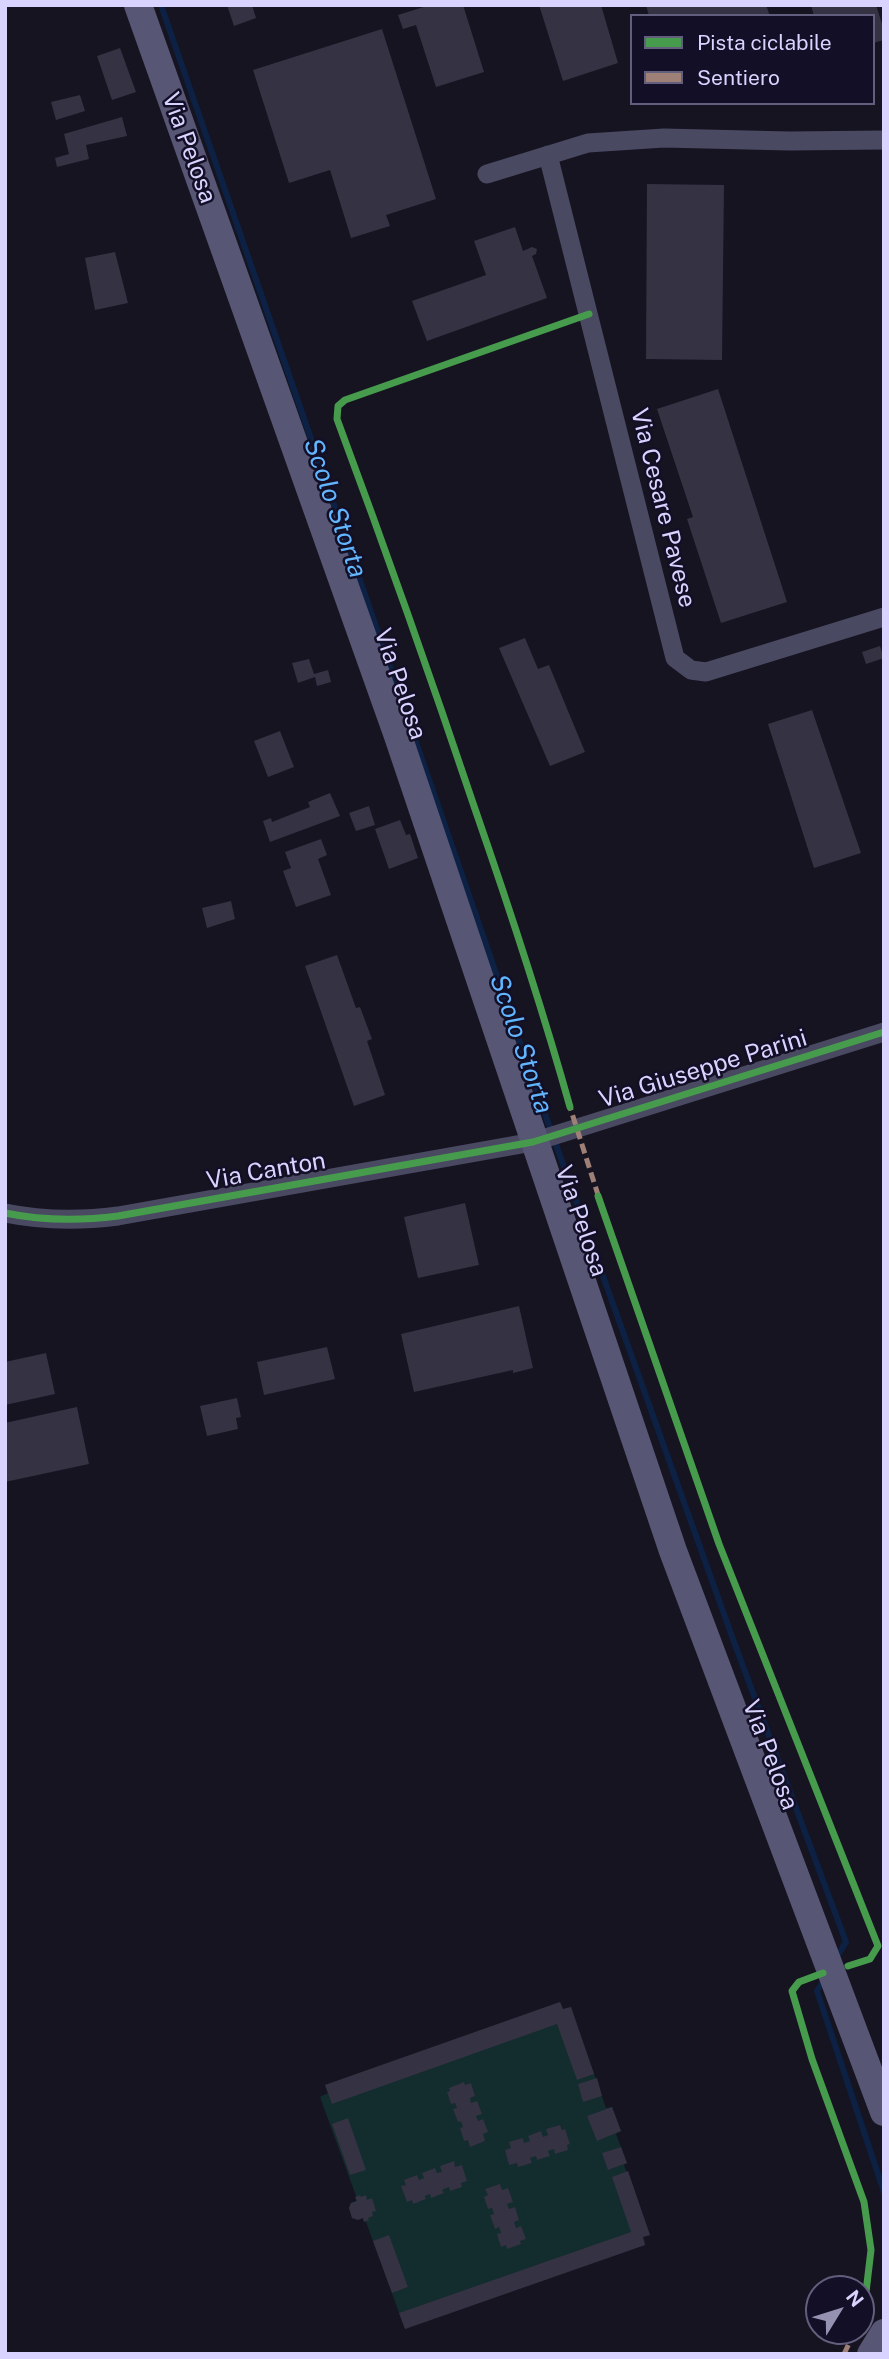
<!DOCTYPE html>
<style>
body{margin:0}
#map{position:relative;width:889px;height:2359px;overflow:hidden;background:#161421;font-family:"Public Sans",sans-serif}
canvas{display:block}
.frame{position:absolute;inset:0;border:7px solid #d9d4ff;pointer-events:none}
.legend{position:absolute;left:630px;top:14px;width:245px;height:91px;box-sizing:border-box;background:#130f26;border:2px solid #625e7d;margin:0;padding:9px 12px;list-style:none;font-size:21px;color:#d9d4ff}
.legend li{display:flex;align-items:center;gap:14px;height:35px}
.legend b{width:35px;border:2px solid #625e7d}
.north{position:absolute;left:805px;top:2275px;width:70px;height:70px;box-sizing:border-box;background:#130f26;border:2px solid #625e7d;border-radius:50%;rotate:52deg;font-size:19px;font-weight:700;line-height:28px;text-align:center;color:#d9d4ff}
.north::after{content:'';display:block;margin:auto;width:24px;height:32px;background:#9591b1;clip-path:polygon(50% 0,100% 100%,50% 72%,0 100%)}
</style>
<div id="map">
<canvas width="889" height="2359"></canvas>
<div class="frame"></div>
<ul class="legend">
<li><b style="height:9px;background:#469c4c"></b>Pista ciclabile</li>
<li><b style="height:9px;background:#9e8076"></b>Sentiero</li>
</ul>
<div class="north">N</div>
</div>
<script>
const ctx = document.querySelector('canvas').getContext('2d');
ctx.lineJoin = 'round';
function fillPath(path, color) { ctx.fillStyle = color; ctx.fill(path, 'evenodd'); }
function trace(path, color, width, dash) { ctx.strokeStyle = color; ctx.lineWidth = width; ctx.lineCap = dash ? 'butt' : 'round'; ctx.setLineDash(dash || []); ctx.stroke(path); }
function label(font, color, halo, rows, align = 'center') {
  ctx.font = font + ' "Public Sans",sans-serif'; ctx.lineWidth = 5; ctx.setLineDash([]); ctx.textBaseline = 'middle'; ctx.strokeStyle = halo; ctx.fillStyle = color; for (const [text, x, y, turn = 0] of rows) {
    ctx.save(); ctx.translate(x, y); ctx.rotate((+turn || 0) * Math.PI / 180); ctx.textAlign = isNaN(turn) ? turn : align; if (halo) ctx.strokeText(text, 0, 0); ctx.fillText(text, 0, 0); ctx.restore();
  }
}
fillPath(new Path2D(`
 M560 2002 563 2009 571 2007 606 2108 612 2107 621 2131 616 2134 627 2163 624 2165 650 2235 643 2237 645 2245 405 2329 366 2222 362 2218H352L349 2208 351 2203 356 2201V2196L320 2097 328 2093 325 2085Z`), '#132c2d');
trace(new Path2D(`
 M161 5 535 1086 734 1642 846 1942 836 1958
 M824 1980 817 1991 884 2192`), '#0d2144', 6);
fillPath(new Path2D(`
 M227 5H252L256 18 234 26Z
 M430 5H463L484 72 436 87 416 25 403 29 398 15Z
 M539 5H601L618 63 563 81Z
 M646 5H766L770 16H649Z
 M811 5H876L884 30V40L873 43V16H814Z
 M382 29 436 199 386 215 390 226 351 238 330 170 289 183 253 70Z
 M120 48 136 92 112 100 97 56Z
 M80 95 85 111 56 120 51 102Z
 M122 117 127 136 86 145 89 159 57 167 55 158 69 154 64 134Z
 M647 184 724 185 722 360 646 359Z
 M515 227 523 251 532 247 537 249 536 254 532 256 547 298 427 341 412 301 486 275 474 241Z
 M115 252 128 303 95 310 85 258Z
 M718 389 787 602 721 623 687 519 693 517 657 409Z
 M525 638 538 669 549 665 585 752 550 766 499 648Z
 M880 646 884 658 866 664 862 652Z
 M309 659 314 674 328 670 331 682 317 686 315 677 298 683 292 663Z
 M812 710 861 853 814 868 768 724Z
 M280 731 294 767 268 777 254 741Z
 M330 793 340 816 270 842 263 821 271 818 272 822 310 807 308 802Z
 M369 806 375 825 356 831 349 813Z
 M400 820 406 835 410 834 418 858 389 869 375 829Z
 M321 839 327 855 318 859 331 895 296 907 283 871 291 868 285 852Z
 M231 901 235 919 207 928 202 908Z
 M337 955 356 1008 360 1007 372 1039 367 1041 385 1095 354 1106 305 966Z
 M465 1203 479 1265 418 1278 404 1217Z
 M519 1306 533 1368 513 1373V1370L414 1392 401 1334Z
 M327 1347 335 1379 264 1395 257 1362Z
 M46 1353 55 1394 5 1405V1362Z
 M237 1398 241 1417 236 1418 238 1429 207 1436 200 1406Z
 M77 1407 89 1464 5 1482V1423Z
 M560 2002 563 2009 571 2007 594 2074 577 2080 557 2024 332 2104 325 2085Z
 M597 2078 602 2096 583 2102 578 2084Z
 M464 2082 465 2085 471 2083 475 2096 470 2098 471 2103 477 2101 482 2114 476 2116 478 2121 483 2119 488 2132 483 2134 485 2141 470 2147 468 2140 464 2141 460 2128 463 2127 461 2121 458 2122 453 2109 457 2108 455 2103 451 2104 447 2092 450 2091 449 2088Z
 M612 2107 621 2131 597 2141 587 2116Z
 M348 2118 366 2170 350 2175 332 2124Z
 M560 2125 562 2130 565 2129 570 2144 567 2145 568 2150 555 2154 554 2149 548 2151 550 2156 537 2160 536 2156 530 2158 532 2163 518 2167 517 2163 509 2165 505 2150 511 2148 509 2142 523 2138 524 2143 530 2141 528 2136 541 2131 543 2137 548 2135 546 2129Z
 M621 2147 627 2163 608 2170 602 2153Z
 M454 2161 455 2167 462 2165 467 2181 461 2183 462 2187 450 2191 449 2187 442 2190 444 2193 431 2198 430 2194 425 2196 426 2199 413 2204 412 2200 407 2202 401 2186 406 2185 404 2180 417 2175 419 2180 424 2178 422 2173 435 2168 437 2173 442 2172 440 2166Z
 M628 2171 650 2235 643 2237 645 2245 405 2329 399 2313 631 2232 612 2177Z
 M500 2184 502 2190 508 2188 513 2202 507 2204 509 2209 515 2207 519 2220 514 2222 516 2228 521 2226 526 2239 520 2241 521 2244 507 2249 506 2245 501 2247 497 2234 501 2233 499 2227 495 2229 490 2215 494 2214 492 2208 488 2209 484 2197 488 2195 485 2189Z
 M360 2195 361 2197 366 2195 367 2200 372 2198 376 2211 372 2212 373 2216 368 2218 369 2220 364 2222 363 2218 358 2220 352 2218 349 2208 351 2203 357 2201 355 2197Z
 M389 2235 408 2287 392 2293 373 2241Z`), '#343243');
trace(new Path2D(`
 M548 155 675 658 691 670 706 672 884 617
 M487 174 588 143 664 138 789 141 884 140
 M5 1213C44 1221 79 1221 118 1216L533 1142 884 1032`), '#4a4962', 19);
trace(new Path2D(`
 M138 5 398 736 673 1551 884 2112
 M871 2354 884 2333`), '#575674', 28);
trace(new Path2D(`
 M568 1101 600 1201
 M844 2354 855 2331`), '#9e8076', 5, [10, 5]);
trace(new Path2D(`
 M570 1107C542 1007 509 907 475 809 431 678 385 548 337 419L338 406 345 400 589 314
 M598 1196 719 1544 878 1946 870 1959 848 1966
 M5 1213C44 1221 79 1221 118 1216L533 1142 884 1032
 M823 1973 799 1982 792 1991 812 2059 864 2202 871 2250 866 2292 861 2309`), '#469c4c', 7);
label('24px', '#d9d4ff', '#130f26', [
 ["Via Pelosa",189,148,70],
 ["Via Cesare Pavese",663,508,76],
 ["Via Pelosa",400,684,71],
 ["Via Giuseppe Parini",703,1069,-17],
 ["Via Canton",266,1171,-10],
 ["Via Pelosa",581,1221,71],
 ["Via Pelosa",770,1755,69]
]);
label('italic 26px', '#62b6ff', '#130f26', [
 ["Scolo Storta",335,508,71],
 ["Scolo Storta",521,1044,71]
]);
</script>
